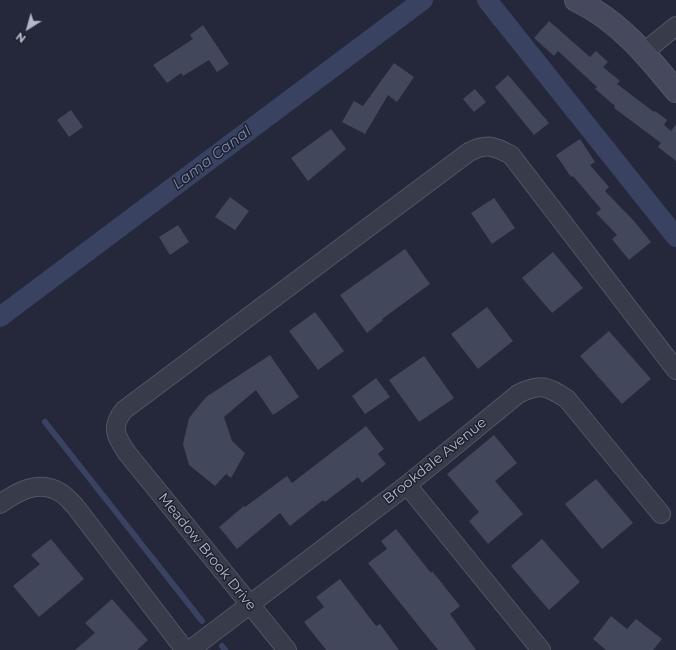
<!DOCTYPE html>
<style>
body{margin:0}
#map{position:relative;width:676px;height:650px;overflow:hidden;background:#24283a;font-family:Montserrat,sans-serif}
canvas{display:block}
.north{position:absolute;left:8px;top:8px;width:40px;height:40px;-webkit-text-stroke:3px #1c202f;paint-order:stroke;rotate:217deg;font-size:11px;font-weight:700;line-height:16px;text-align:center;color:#b3b6c6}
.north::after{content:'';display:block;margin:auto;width:14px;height:18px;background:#b3b6c6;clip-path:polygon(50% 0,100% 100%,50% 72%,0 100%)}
</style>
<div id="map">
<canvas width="676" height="650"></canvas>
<div class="north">N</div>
</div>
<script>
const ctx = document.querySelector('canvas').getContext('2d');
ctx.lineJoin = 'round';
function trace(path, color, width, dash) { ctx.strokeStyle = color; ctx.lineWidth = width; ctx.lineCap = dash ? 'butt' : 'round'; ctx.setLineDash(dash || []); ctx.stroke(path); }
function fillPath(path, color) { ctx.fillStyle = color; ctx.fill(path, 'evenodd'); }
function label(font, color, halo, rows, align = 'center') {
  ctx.font = font + ' Montserrat,sans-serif'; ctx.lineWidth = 3; ctx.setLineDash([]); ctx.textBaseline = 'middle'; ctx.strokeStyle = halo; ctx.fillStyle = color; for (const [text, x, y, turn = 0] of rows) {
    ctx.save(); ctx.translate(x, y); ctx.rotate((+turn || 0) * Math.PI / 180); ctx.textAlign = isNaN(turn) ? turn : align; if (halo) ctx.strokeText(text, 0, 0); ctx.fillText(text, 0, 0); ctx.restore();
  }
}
trace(new Path2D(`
 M45 422 202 621
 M222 646 225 650`), '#3a4262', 6);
trace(new Path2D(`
 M487 0 676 237
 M0 317 423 0`), '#3a4262', 20);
fillPath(new Path2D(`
 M549 21 590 57 596 51 608 62 603 67 620 81 617 84 654 112 655 111 667 120 664 125 671 131 676 124V161L658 147 661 143 614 108 615 106 595 89 597 87 558 51 554 56 534 38Z
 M203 25 229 64 217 72 209 60 183 76 181 73 167 83 153 65 193 39 190 35Z
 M394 63 414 77 397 102 388 95 365 134 342 122 354 101 363 106Z
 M508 75 549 123 534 135 495 87Z
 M475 89 486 102 474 112 463 99Z
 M71 110 83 127 69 137 57 120Z
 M331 129 346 149 308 181 291 158Z
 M580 139 595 162 590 165 609 187 605 191 634 221 651 242 629 260 612 239 617 235 596 213 601 209 573 176 571 177 556 155Z
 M230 197 249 211 235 230 215 217Z
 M494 198 515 228 492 244 471 213Z
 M178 225 189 242 170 255 159 237Z
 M405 249 430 284 382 319 383 320 367 333 340 295Z
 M553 252 583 288 552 313 522 278Z
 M487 307 513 341 478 369 451 334Z
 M315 312 344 351 318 370 289 331Z
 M609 331 651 379 622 404 580 356Z
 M270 355 299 397 273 415 256 390 224 417 232 441 245 453 231 478 226 474 215 486 189 465 183 444 189 418 206 397Z
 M424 356 454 398 419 422 389 380Z
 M376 378 390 397 365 414 352 396Z
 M366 426 384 449 378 454 386 464 362 483 358 477 325 502 323 500 290 526 280 513 237 549 219 527 244 506 245 507 287 476 292 483Z
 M494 435 517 463 495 481 523 514 488 544 469 521 479 512 447 474Z
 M596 479 633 523 602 549 565 504Z
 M396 529 431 573 432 571 460 606 450 614 476 650H438L368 563 387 549 381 541Z
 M51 539 84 579 39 617 13 586 40 564 31 555Z
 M542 539 580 582 549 610 511 566Z
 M340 579 376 626 380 624 399 650H326L304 622 324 607 316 597Z
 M112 599 148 640 137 650H75L95 633 85 623Z
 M611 616 627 629 636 619 662 639 653 650H606L593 639Z`), '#43475c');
const street = new Path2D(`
 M644 52 676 26
 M407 485 541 650
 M0 504C18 491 40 479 61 493 66 496 71 502 75 506L185 650
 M190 650 407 485 518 394C540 383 548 386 567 399L661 514
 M287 650 127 453C116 437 110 427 124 410L469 152C487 143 494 146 511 155L676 370`);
const secondary = new Path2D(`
 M576 0C619 21 647 55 676 91`);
trace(street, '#525665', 20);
trace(secondary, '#525665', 24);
trace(street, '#373b4a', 18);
trace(secondary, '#46495d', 22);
label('14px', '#b3b6c6', '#1c202f', [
 ["Brookdale Avenue",435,461,-39],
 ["Meadow Brook Drive",207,552,51]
]);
label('italic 15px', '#7c86ac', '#1c202f', [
 ["Lama Canal",212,158,-37]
]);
</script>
